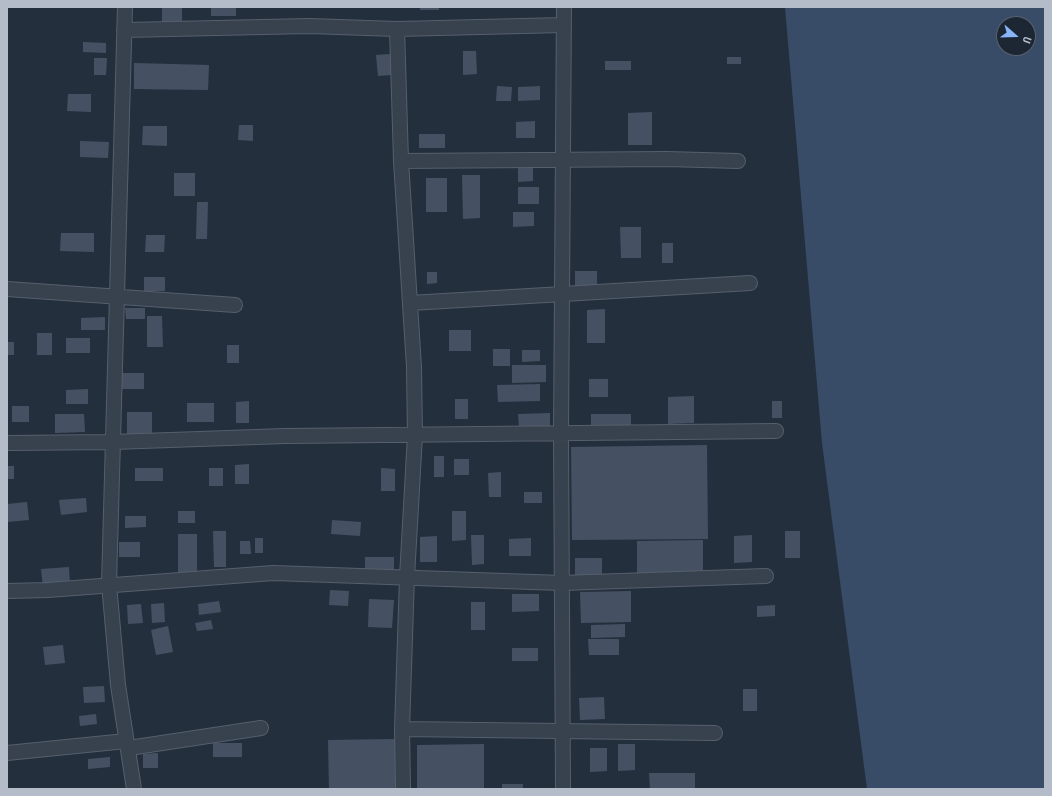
<!DOCTYPE html>
<style>
body{margin:0}
#map{position:relative;width:1052px;height:796px;overflow:hidden;background:#242f3e;font-family:"Roboto Condensed",sans-serif}
canvas{display:block}
.frame{position:absolute;inset:0;border:8px solid #b4bcc9;pointer-events:none}
.north{position:absolute;left:996px;top:16px;width:40px;height:40px;box-sizing:border-box;background:#1d2633;border:1px solid #59626f;border-radius:50%;rotate:110deg;font-size:11px;font-weight:700;line-height:16px;text-align:center;color:#b4bcc9}
.north::after{content:'';display:block;margin:auto;width:14px;height:18px;background:#8ab4f8;clip-path:polygon(50% 0,100% 100%,50% 72%,0 100%)}
</style>
<div id="map">
<canvas width="1052" height="796"></canvas>
<div class="frame"></div>
<div class="north">U</div>
</div>
<script>
const ctx = document.querySelector('canvas').getContext('2d');
ctx.lineJoin = 'round';
function fillPath(path, color) { ctx.fillStyle = color; ctx.fill(path, 'evenodd'); }
function trace(path, color, width, dash) { ctx.strokeStyle = color; ctx.lineWidth = width; ctx.lineCap = dash ? 'butt' : 'round'; ctx.setLineDash(dash || []); ctx.stroke(path); }
fillPath(new Path2D(`
 M785 7H1045V789H867L822 443ZM1004 24H1028V48H1004Z`), '#394c67');
fillPath(new Path2D(`
 M162 7H182V27H162Z
 M211 7H236V16H211Z
 M420 7H439V10H420Z
 M83 42 106 43V53L83 52Z
 M463 51H476L477 74 463 75Z
 M390 54 392 75 378 76 376 55Z
 M727 57H741V64H727Z
 M94 58H107L106 75H94Z
 M605 61H631V70H605Z
 M134 63 209 65 208 90 134 89Z
 M497 86 512 87 511 101H496Z
 M540 86V100L518 101V87Z
 M68 94H91V112L67 111Z
 M652 112V145H628V113Z
 M535 121V138H516V122Z
 M239 125H253V141L238 140Z
 M143 126H167V146L142 145Z
 M419 134H445V148H419Z
 M80 141 109 142 108 158 80 157Z
 M518 168H533V181L518 182Z
 M174 173H195V196H174Z
 M462 175H480V218L463 219Z
 M426 178H447V212H426Z
 M518 187H539V204H518Z
 M197 202H208L207 239H196Z
 M513 212H534V226L513 227Z
 M620 227H641V258H621Z
 M61 233H94V252L60 251Z
 M146 235H165L164 252H145Z
 M662 243H673V263H662Z
 M575 271H597V288L575 289Z
 M427 272H437V283L427 284Z
 M144 277H165V291H144Z
 M125 308H145V319H126Z
 M605 309V343H587V310Z
 M147 316H162L163 347H147Z
 M105 317V330H81V318Z
 M449 330H471V351H449Z
 M37 333H52V355H37Z
 M66 338H90V353H66Z
 M7 342H14V355H7Z
 M227 345H239V363H227Z
 M493 349H510V366H493Z
 M522 350H540V361L522 362Z
 M512 365H546V382L512 383Z
 M120 373H144V389H121Z
 M589 379H608V397H589Z
 M540 384V401L498 402 497 385Z
 M88 389V404H66V390Z
 M694 396V423L668 424V397Z
 M455 399H468V419H455Z
 M249 401V423H236V402Z
 M772 401H782V418H772Z
 M187 403H214V422H187Z
 M12 406H29V422H12Z
 M127 412H152V436L127 437Z
 M550 413V428H519L518 414Z
 M55 414H84L85 432 55 433Z
 M591 414H631V430H591Z
 M707 445 708 539 572 540 571 447Z
 M434 456H444V477H434Z
 M454 459H469V475H454Z
 M249 464V484H235V465Z
 M7 466H14V479H7Z
 M135 468H163V481H135Z
 M209 468H223V486H209Z
 M381 468 395 469V491H381Z
 M501 472V497H489L488 473Z
 M524 492H542V503H524Z
 M86 498 87 512 61 515 59 500Z
 M27 502 29 520 7 522V504Z
 M178 511H195V523H178Z
 M452 511H466V540L452 541Z
 M125 516H146V527L125 528Z
 M332 520 361 522 360 536 331 534Z
 M213 531H226V567H214Z
 M785 531H800V558H785Z
 M178 534H197V573H178Z
 M471 535H484V564L472 565Z
 M752 535V562L734 563V536Z
 M437 536V562H420V537Z
 M255 538H263V553H255Z
 M531 538V556H509V539Z
 M703 540V577H637V541Z
 M240 541H250L251 554H240Z
 M119 542H140V557H119Z
 M365 557H394V572H365Z
 M575 558H602V577L575 578Z
 M69 567 70 585 43 587 41 569Z
 M330 590 349 591 348 606 329 605Z
 M631 591V622L581 623 580 592Z
 M512 594H539V611L512 612Z
 M369 599 394 600 392 628 368 627Z
 M219 601 221 612 199 615 198 604Z
 M471 602H485V630H471Z
 M164 603 165 622 152 623 151 604Z
 M141 604 143 623 128 624 127 605Z
 M775 605V616L757 617V606Z
 M211 620 213 629 197 631 195 623Z
 M625 624V637L591 638V625Z
 M168 626 173 652 156 655 151 630Z
 M588 639H619V655H589Z
 M63 645 65 663 45 665 43 647Z
 M512 648H538V661H512Z
 M104 686 105 702 84 703 83 687Z
 M743 689H757V711H743Z
 M604 697 605 719 580 720 579 698Z
 M96 714 97 724 80 726 79 716Z
 M395 739 396 789H329L328 740Z
 M213 743H242V757H213Z
 M484 744V789H417V745Z
 M618 744H635V770L618 771Z
 M590 748H607V771L590 772Z
 M158 753V768H143V754Z
 M110 757V767L88 769V759Z
 M649 773H695V788L650 789Z
 M502 784H523V789H502Z`), '#455162');
const minor = new Path2D(`
 M125 7 109 584 118 685 134 789
 M397 29 401 161 414 367 415 435 407 577 402 729 403 789
 M124 30 309 26 397 29 564 25
 M401 161 667 159 738 161
 M7 289 235 305
 M410 303 750 283
 M7 443 113 442 285 436 776 431
 M7 591 48 590 273 573 562 583 766 576
 M402 729 715 733
 M129 748 261 728
 M7 753 126 741
 M563 789 561 433 564 7`);
trace(minor, '#565f6c', 16);
trace(minor, '#38414e', 14);
</script>
